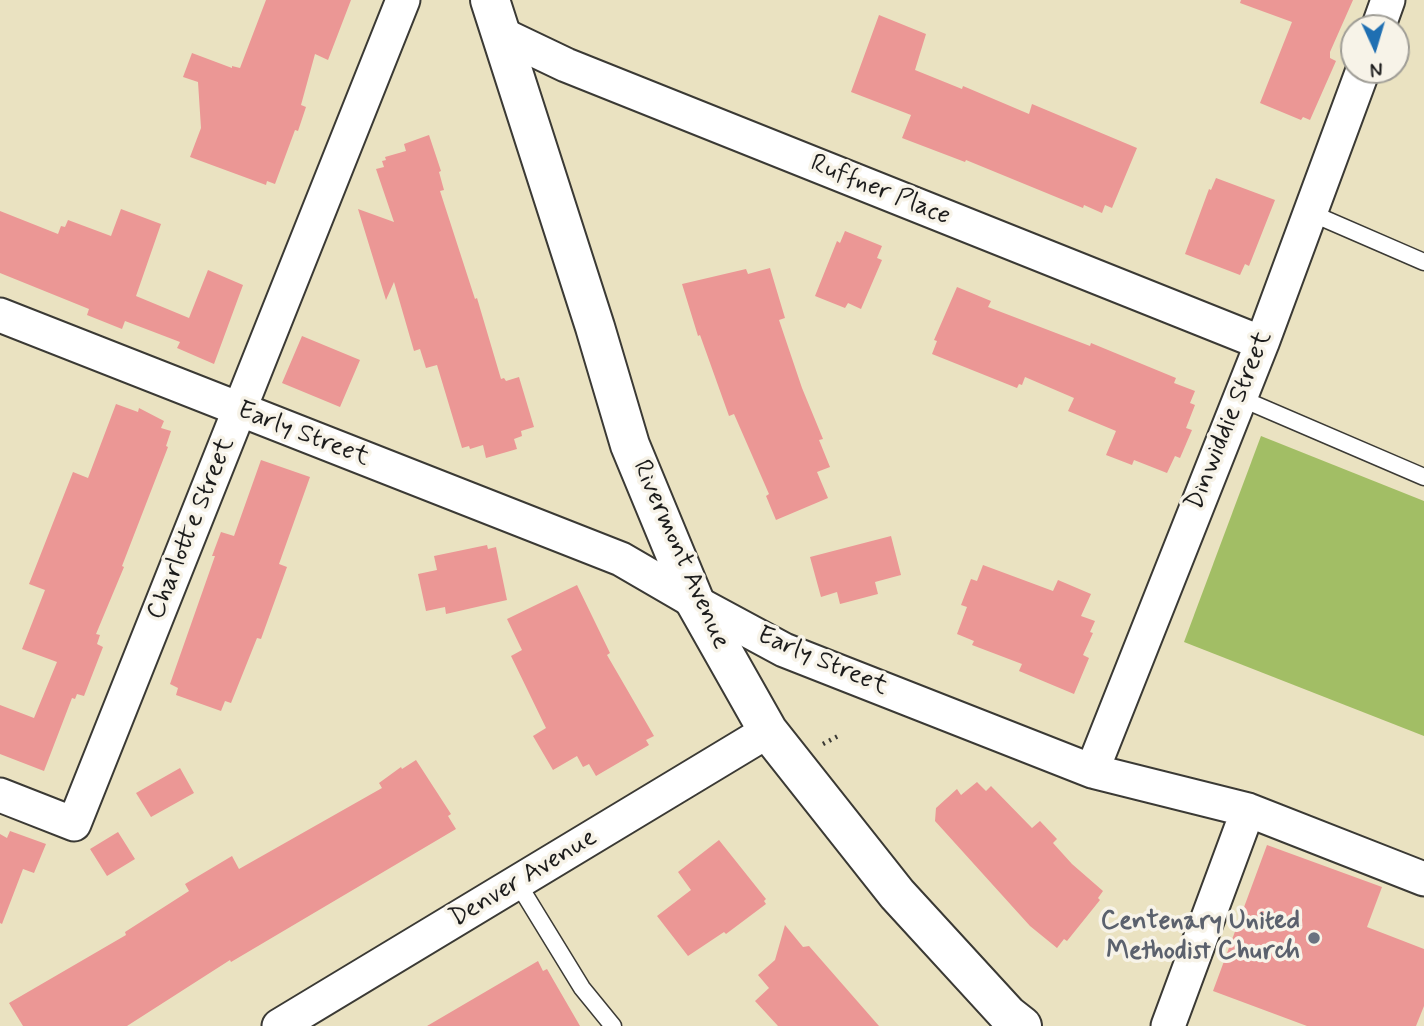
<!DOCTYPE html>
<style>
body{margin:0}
#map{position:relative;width:1424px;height:1026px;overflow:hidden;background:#eae2c1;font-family:Mynerve,sans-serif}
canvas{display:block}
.north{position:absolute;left:1340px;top:14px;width:70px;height:70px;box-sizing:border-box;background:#f7f3e8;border:2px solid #9f9d96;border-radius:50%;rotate:176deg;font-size:19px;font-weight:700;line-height:28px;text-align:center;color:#1c1c1c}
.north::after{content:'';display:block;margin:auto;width:24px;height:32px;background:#1f6fb2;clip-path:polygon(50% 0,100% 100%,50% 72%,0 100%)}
</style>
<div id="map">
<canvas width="1424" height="1026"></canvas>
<div class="north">N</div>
</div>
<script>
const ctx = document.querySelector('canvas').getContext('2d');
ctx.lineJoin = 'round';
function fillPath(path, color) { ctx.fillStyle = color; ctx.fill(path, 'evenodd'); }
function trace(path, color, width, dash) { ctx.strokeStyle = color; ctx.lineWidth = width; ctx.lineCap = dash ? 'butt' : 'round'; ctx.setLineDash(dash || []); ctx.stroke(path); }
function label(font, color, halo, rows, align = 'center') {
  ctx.font = font + ' Mynerve,sans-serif'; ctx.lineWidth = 7; ctx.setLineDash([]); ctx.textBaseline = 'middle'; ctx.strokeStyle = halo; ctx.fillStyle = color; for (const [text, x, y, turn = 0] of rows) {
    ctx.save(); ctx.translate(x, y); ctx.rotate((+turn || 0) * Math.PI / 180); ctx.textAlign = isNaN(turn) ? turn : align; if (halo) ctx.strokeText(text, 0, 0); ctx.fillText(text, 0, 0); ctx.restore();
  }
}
fillPath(new Path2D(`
 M1261 436 1424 501V736L1184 642Z`), '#a2be65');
fillPath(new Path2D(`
 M266 0H351L328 60 315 54 301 105 306 107 298 131 295 130 275 184 267 181 266 185 190 157 201 128 198 82 183 77 192 53 232 68V66L240 68Z
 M1241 0H1353L1330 52V58L1336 61 1310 120 1303 117 1301 120 1260 103 1292 22 1240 3Z
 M879 15 926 34 915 70 962 89 963 86 1029 114 1032 104 1137 148 1112 208 1105 205 1102 213 1084 205 1083 208 966 160 965 162 902 138 911 115 851 92Z
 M429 135 441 171 439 172 444 190 440 191 475 299 477 298 501 379 504 378 506 381 519 377 534 427 521 431 522 436 514 439 517 449 486 458 483 445 470 449 469 446 462 448 437 365 426 368 420 349 414 351 394 282 386 300 358 209 394 222 376 169 384 167 382 161 386 160 385 157 406 151 404 144Z
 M1216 178 1275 200 1249 266 1245 264 1240 275 1185 254 1209 189 1211 190Z
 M121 209 161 224 136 296 189 318 208 270 243 285 214 364 177 348 180 342 125 321 122 329 87 315 89 309 0 273V211L58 234 61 226 65 227 68 220 111 236Z
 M845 231 882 246 877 258 882 260 861 309 848 303 845 308 815 296 837 241 840 243Z
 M770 268 785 318 779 320 802 388 823 439 819 440 830 467 817 472 828 498 776 520 766 496 769 494 734 414 729 416 700 335 698 336 682 284 746 269 748 274Z
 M957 287 991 301 988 307 1090 346 1091 343 1176 378 1174 383 1195 391 1190 403 1195 405 1186 428 1192 430 1180 458 1175 456 1167 473 1134 460 1132 465 1106 455 1116 431 1068 411 1074 398 1025 377 1022 385 1019 384 1017 388 932 354 937 341 934 340Z
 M302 336 360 360 340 407 282 383Z
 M116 404 138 412 139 408 164 421 161 428 171 431 166 446 168 447 122 566 124 567 96 634 100 635 97 644 103 647 84 696 77 694 75 699 72 698 44 771 0 754V705L34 718 57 662 22 649 45 590 29 584 73 472 88 478Z
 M261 460 310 477 279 564 287 567 261 639 257 638 231 703 225 701 221 711 176 695 178 688 170 684 215 556H212L221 532 234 536Z
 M891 536 901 575 875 582 878 594 840 604 837 592 821 597 810 557Z
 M487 545 488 549 496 547 507 600 446 614 445 607 426 611 418 574 437 570 434 556Z
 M983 565 1053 591 1058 580 1091 594 1081 616 1095 621 1090 632 1093 633 1083 655 1089 658 1074 694 1019 671 1022 664 972 645 974 641 957 634 967 607 961 605 971 579 977 581Z
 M577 585 610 653 607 655 654 736 646 740 649 745 596 776 589 764 583 767 577 756 553 770 533 736 546 728 511 656 522 650 507 619Z
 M416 760 451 814 448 816 456 829 231 962 230 960 127 1026H23L9 1003 126 935 125 932 189 891 185 884 232 856 239 869 382 788 379 783 401 767 402 769Z
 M180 768 194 793 151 817 136 793Z
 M977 782 986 791 991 786 1032 828 1040 821 1057 839 1053 843 1072 864 1103 891 1098 898 1100 900 1067 941 1064 939 1057 948 1030 926 935 821 936 808 957 789 961 795Z
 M10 831 46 844 34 873 23 869 2 924 0 923V834L7 838Z
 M118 832 135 859 107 876 90 849Z
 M719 840 766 899 764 901 766 904 726 934 724 932 688 956 657 916 691 890 678 872Z
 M1267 845 1382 887 1367 927 1424 949V1006L1416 1026H1307L1213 991Z
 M785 925 803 947 809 946 879 1026H778L755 1001 769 988 758 975 775 960Z
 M538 961 543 971 547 969 580 1026H427Z`), '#eb9795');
const lane = new Path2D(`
 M1311 213 1424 262
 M1240 398 1424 477
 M517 882 582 988 613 1026`);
const street = new Path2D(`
 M1378 28 1388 0
 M501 34 566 65 1262 343
 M0 315 621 559 695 602 784 650 1092 771 1248 810 1424 879
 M1092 771 1262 343 1363 70
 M0 795 74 824 403 0
 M279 1026 768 731
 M1168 1026 1248 810`);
const secondary = new Path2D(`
 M490 0 595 327 630 445 695 602 768 731 897 894 1008 1015 1022 1026`);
trace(lane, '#3b3a35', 19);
trace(street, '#3b3a35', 37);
trace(secondary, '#3b3a35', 42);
trace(new Path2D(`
 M823 744 838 736`), '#3b3a35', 4.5, [2, 5]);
trace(lane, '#fff', 16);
trace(street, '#fff', 33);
trace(secondary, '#fff', 38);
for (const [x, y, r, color] of [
 [1314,938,7,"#6b7280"]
]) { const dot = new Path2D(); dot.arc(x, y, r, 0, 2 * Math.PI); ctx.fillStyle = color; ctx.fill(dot); trace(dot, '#f7f3e8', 2.5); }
label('26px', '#1c1c1c', '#f7f3e8', [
 ["Ruffner Place",880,191,22],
 ["Dinwiddie Street",1230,421,-68],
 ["Early Street",303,435,21],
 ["Charlotte Street",192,529,-68],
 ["Rivermont Avenue",680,555,66],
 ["Early Street",822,662,23],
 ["Denver Avenue",524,879,-31]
]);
label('bold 26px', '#5b616d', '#f7f3e8', [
 ["Centenary United",1300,923],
 ["Methodist Church",1300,953]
], 'right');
</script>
